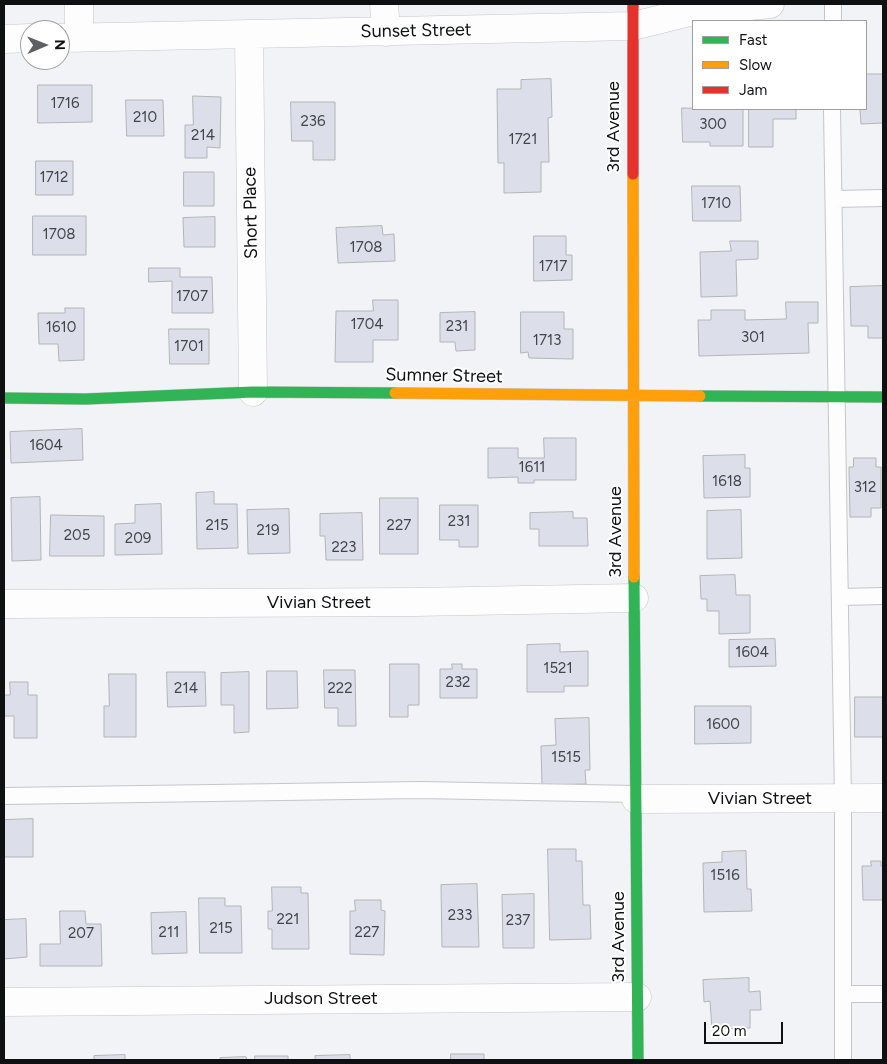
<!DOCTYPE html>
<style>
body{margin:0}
#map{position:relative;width:887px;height:1064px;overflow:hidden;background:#f1f3f6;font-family:Figtree,sans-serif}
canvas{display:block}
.frame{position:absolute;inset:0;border:5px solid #0f1012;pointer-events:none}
.legend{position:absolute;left:692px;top:20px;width:175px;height:90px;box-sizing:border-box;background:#fff;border:1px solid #9f9fa0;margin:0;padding:6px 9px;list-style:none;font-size:15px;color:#0f1012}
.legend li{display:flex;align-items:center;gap:10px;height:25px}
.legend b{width:25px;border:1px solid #9f9fa0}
.north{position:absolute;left:20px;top:20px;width:50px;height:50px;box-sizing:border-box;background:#fff;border:1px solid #9f9fa0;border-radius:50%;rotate:89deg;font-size:14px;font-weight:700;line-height:20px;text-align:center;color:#0f1012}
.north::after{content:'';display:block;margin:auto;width:18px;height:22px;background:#5e5f62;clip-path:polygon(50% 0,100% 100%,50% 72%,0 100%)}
.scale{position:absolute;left:704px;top:1022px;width:79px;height:22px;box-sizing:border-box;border:2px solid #0f1012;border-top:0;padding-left:6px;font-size:15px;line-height:18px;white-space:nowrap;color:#0f1012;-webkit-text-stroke:4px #fff;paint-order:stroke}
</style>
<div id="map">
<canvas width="887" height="1064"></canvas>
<div class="frame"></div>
<ul class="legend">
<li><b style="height:6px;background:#30b455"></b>Fast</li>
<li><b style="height:6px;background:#ff9f0a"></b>Slow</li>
<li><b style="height:6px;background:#e5322d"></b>Jam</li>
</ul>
<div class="north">N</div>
<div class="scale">20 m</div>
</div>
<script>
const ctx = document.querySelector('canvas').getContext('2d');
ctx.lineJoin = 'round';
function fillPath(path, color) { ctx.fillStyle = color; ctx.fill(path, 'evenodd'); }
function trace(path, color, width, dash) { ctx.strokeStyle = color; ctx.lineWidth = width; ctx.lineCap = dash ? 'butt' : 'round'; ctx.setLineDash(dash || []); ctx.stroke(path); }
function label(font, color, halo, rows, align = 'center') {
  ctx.font = font + ' Figtree,sans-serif'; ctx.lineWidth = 4; ctx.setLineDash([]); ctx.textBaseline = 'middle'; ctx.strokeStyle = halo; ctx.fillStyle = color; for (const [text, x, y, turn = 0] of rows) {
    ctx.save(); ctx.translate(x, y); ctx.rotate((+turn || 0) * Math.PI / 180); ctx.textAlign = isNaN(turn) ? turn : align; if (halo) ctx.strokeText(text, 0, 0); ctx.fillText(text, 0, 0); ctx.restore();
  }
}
const building = new Path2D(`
 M866 74H883V123L861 124 860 109H866Z
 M551 79 552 117 548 118 549 162H541V192L504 193V163H498L497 89H521V80Z
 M38 85H92V122L38 123Z
 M193 96 221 97 220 148 207 147V158H185V125H193Z
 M126 100H163L164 136H127Z
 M291 102H335V160H313V141H292Z
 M682 108 743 109V146H710V142H683Z
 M749 109H796V119H773V147H749Z
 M36 161H73V195H36Z
 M184 172H214V206H184Z
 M692 186H740L741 221H693Z
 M33 216H86V255H33Z
 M215 217V247H184L183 218Z
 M382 226 383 235 394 234 395 261 338 263 336 228Z
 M534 236H566V255H572V280L534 281Z
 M730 241H758V259L736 260 737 296 701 297 700 252 731 251Z
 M149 268H180V277H212L213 313H172V281L149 282Z
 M883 286V338H868V326H851L850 287Z
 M373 300H398V340H373V362H335L336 311H373Z
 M786 302H818V323H808L809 353 699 356 698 320H711V310H745V320L786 319Z
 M65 308H84V360L59 361 58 344H39L38 313H65Z
 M475 312V350L456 351 455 342H440V313Z
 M521 312H564V329H573V359L529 358 528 352 521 353Z
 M169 329H209V364H170Z
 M82 429 83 460 11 463 10 432Z
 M544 438H576V480H534V483H518V477L488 478V448H518V458H544Z
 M745 455V468H750V497L704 498 703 456Z
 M854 458H876V467H881V508H871V517H850L849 467H853Z
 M214 492V504H237L238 548 197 549 196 493Z
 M40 497 41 560 12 561 11 498Z
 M380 498H418V554H380Z
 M161 504 162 554 115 555V524L135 523V505Z
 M440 505H478V547H459V540H440Z
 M289 509 290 553 248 554 247 510Z
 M741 510 742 558 707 559V511Z
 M573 512V518H587L588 546H539V529H530V513Z
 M362 513 363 560H326L325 536H320V514Z
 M51 515 104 516V556H50Z
 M735 575 736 595H750V633L719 634V611H707V599H701L700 576Z
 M775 639 776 666 729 667V640Z
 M560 644V652L588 651V686H564V692H527V645Z
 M390 664H419V705H408V717H390Z
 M452 664H462V669H477V698H440V669H452Z
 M324 670H355L356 726H338V708H325Z
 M267 671H297L298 708 267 709Z
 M167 672H205L206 706 168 707Z
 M249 672V732L234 733V705H221V673Z
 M109 674H136V737H104V706H109Z
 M10 682H28V695H37V738H14V716H4V695H10Z
 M855 697H883V737H855Z
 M695 706H751V743L695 744Z
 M589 718 590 770H585L586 784 542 785 541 746 556 745 555 719Z
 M33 819V857H4V820Z
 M548 849H576V861H582L583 905H590L591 939 550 940Z
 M746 851 747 889H751L752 911 704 912 703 863 722 862V852Z
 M871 861H881V866H883V900H863L862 866H871Z
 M477 884 479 947H442L441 885Z
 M272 887H301V893H308L309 949H272V929H268V911H272Z
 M534 894V948H503L502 895Z
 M199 898H225V906H241L242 953H200Z
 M355 900H381V910L385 911 384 955 350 954V911H355Z
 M60 911H85L86 924H101L102 966H40V944H60Z
 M186 912 187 953 152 954 151 913Z
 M26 919 27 957 4 959V920Z
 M749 978V992L760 991 761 1010H750V1028L712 1029 710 1001 704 1002 703 980Z
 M451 1054H484V1060H451Z
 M125 1055V1060H94V1056Z
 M350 1055V1060H315V1056Z
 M255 1056H288V1060H255Z
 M246 1057 247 1060H220V1058Z`);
fillPath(building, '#dcdfea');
trace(building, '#b3b4b7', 1);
const lane = new Path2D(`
 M833 21V4
 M832 109 843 799V1060
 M834 199 883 198
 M841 597 883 596
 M4 796 420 790 636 794
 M843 994H883`);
const street = new Path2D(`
 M79 4V38
 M384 4 386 32
 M249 35 253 392
 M60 38 633 26 690 12 770 4
 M4 39 30 38
 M4 604 415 602 634 598
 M636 799 883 798
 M4 1002 637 997`);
const fast = new Path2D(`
 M700 396 883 397
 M4 398 86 399 253 392 395 393
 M634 577 638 1060`);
const slow = new Path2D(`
 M633 174 634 577
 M395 393 700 396`);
const jam = new Path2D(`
 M633 174V4`);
trace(lane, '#c5c6c9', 18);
trace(street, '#c5c6c9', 29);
trace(fast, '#c5c6c9', 12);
trace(slow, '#c5c6c9', 12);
trace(jam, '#c5c6c9', 12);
trace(lane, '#fdfdfe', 16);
trace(street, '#fdfdfe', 28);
trace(fast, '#30b455', 11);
trace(slow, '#ff9f0a', 11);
trace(jam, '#e5322d', 11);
label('15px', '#424448', null, [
 ["1716",65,104],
 ["210",145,118],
 ["236",313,122],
 ["300",713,125],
 ["214",203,136],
 ["1721",523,140],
 ["1712",54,178],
 ["1710",716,204],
 ["1708",59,235],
 ["1708",366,248],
 ["1717",553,267],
 ["1707",192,297],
 ["1704",367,325],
 ["231",457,327],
 ["1610",61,328],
 ["301",753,338],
 ["1713",547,341],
 ["1701",189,347],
 ["1604",46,446],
 ["1611",532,468],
 ["1618",727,482],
 ["312",865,488],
 ["231",459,522],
 ["215",217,526],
 ["227",399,526],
 ["219",268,531],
 ["205",77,536],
 ["209",138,539],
 ["223",344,548],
 ["1604",752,653],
 ["1521",558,669],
 ["232",458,683],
 ["214",186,689],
 ["222",340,689],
 ["1600",723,725],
 ["1515",566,758],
 ["1516",725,876],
 ["233",460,916],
 ["221",288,920],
 ["237",518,921],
 ["215",221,929],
 ["211",169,933],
 ["227",367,933],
 ["207",81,934]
]);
label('18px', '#0f1012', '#fff', [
 ["Sunset Street",416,31,-1],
 ["3rd Avenue",614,127,-90],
 ["Short Place",251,213,-91],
 ["Sumner Street",444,376,1],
 ["3rd Avenue",616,532,-90],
 ["Vivian Street",319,603],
 ["Vivian Street",760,799],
 ["3rd Avenue",619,937,-90],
 ["Judson Street",321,999]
]);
</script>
